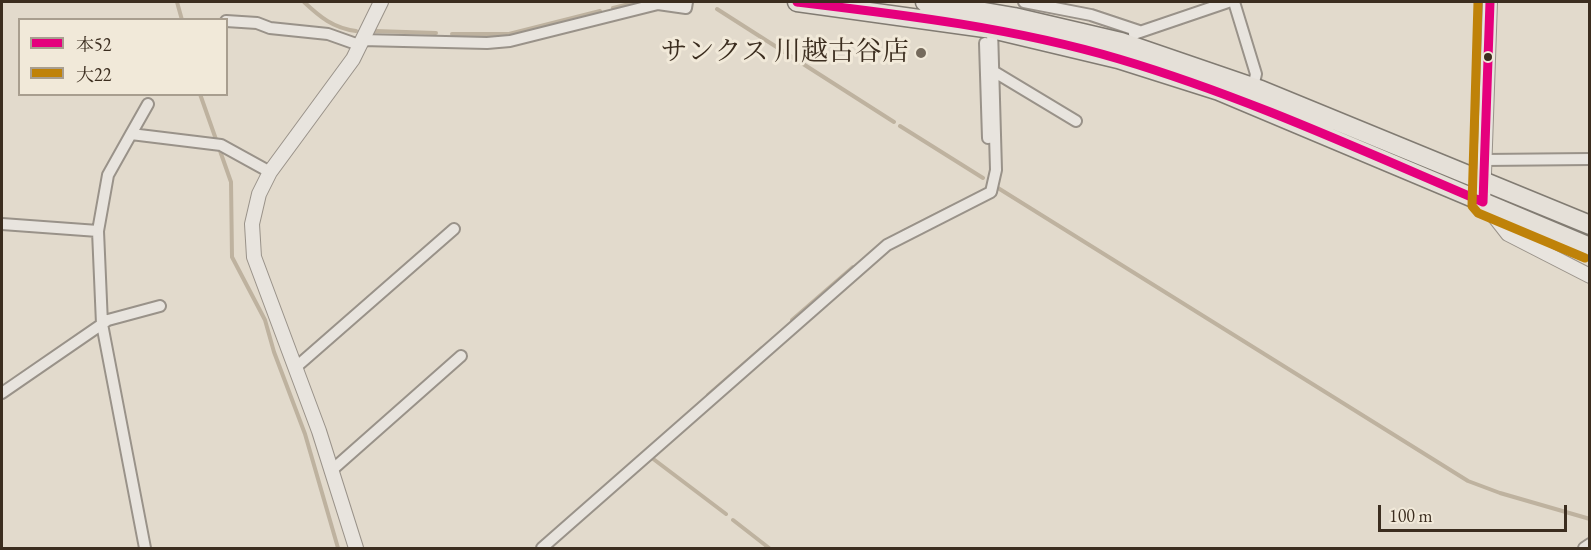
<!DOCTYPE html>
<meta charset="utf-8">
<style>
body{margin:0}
#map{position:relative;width:1591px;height:550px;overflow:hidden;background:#e2dacc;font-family:"EB Garamond","Noto Serif JP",serif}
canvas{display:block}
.frame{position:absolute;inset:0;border:3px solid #3b2d1f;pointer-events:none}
.legend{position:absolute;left:18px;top:18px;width:210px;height:78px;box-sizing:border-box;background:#f1e9d9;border:2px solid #a89e8f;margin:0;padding:8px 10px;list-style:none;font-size:18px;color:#3b2d1f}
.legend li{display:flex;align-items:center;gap:12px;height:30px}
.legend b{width:30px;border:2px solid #a89e8f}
.scale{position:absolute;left:1378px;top:505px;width:189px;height:27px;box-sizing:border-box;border:3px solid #3b2d1f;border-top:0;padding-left:8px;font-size:18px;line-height:21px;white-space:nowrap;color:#3b2d1f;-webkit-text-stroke:4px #f1e9d9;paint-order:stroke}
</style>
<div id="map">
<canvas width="1591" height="550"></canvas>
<div class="frame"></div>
<ul class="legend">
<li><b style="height:8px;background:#e5007d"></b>本52</li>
<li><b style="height:8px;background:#bf8209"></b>大22</li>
</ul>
<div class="scale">100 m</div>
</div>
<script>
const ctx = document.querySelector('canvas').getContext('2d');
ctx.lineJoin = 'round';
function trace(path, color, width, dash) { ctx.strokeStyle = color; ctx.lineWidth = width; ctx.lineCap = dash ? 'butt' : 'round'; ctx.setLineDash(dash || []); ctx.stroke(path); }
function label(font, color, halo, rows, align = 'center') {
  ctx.font = font + ' "EB Garamond","Noto Serif JP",serif'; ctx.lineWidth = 6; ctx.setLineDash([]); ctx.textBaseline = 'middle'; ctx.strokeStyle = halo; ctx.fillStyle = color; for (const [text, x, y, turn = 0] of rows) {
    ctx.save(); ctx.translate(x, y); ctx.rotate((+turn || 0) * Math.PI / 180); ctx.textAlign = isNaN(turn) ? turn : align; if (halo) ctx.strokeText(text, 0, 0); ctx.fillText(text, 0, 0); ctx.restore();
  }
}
trace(new Path2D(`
 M177 2 182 20
 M304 2C320 17 333 28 356 31
 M613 8 638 2
 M717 9 894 122
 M375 31 436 33
 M452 34H509L600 11
 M200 94 231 182 232 257 265 320 274 352 305 434 338 548
 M900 126 983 178
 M998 188 1468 481 1500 493 1590 519
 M902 232 951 207
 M792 320 853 267
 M708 395 762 348
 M652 458 726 514
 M733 520 769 548`), '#beb29f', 4);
const minor = new Path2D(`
 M1024 2 1091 15 1139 31
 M1234 2 1256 74 1253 87
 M226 21 257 23 270 28 328 34 359 45
 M1134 34 1228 2
 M362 40 487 43 510 41 658 4 686 8 687 2
 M985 43 988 138
 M993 71 1076 121
 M131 134 148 104
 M1484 160 1590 159
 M2 224 98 231
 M295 368 454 229
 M2 393 108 320 160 306
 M332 470 461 356
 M145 548 102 324 98 231 108 175 131 134 221 145 270 172
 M542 548 887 245 991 192 996 170 992 29
 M1584 548 1590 544`);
const tertiary = new Path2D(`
 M1490 2 1483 202 1508 234 1590 276
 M356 548 319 431 254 257 252 224 259 194 270 172 353 59 381 2`);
const trunk = new Path2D(`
 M797 2 992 29 1118 59 1219 91 1590 247
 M925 2 1014 17 1121 42 1261 90 1590 225`);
trace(minor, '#999289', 14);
trace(tertiary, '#999289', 16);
trace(trunk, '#817b72', 21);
trace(minor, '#e8e4de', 10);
trace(tertiary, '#e8e4de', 14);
trace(trunk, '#e5e0d8', 18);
trace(new Path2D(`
 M797 2C905 15 1014 28 1119 59 1244 96 1363 151 1483 202L1490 2`), '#e5007d', 9);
trace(new Path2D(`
 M1478 2 1472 206 1478 213 1585 258`), '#bf8209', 9);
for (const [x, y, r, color] of [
 [921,53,6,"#756a5c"],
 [1488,57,5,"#3b2d1f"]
]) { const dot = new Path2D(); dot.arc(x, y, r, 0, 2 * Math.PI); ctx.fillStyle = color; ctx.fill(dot); trace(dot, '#f1e9d9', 2); }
label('27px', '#3b2d1f', '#f1e9d9', [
 ["サンクス 川越古谷店",909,53]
], 'right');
</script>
